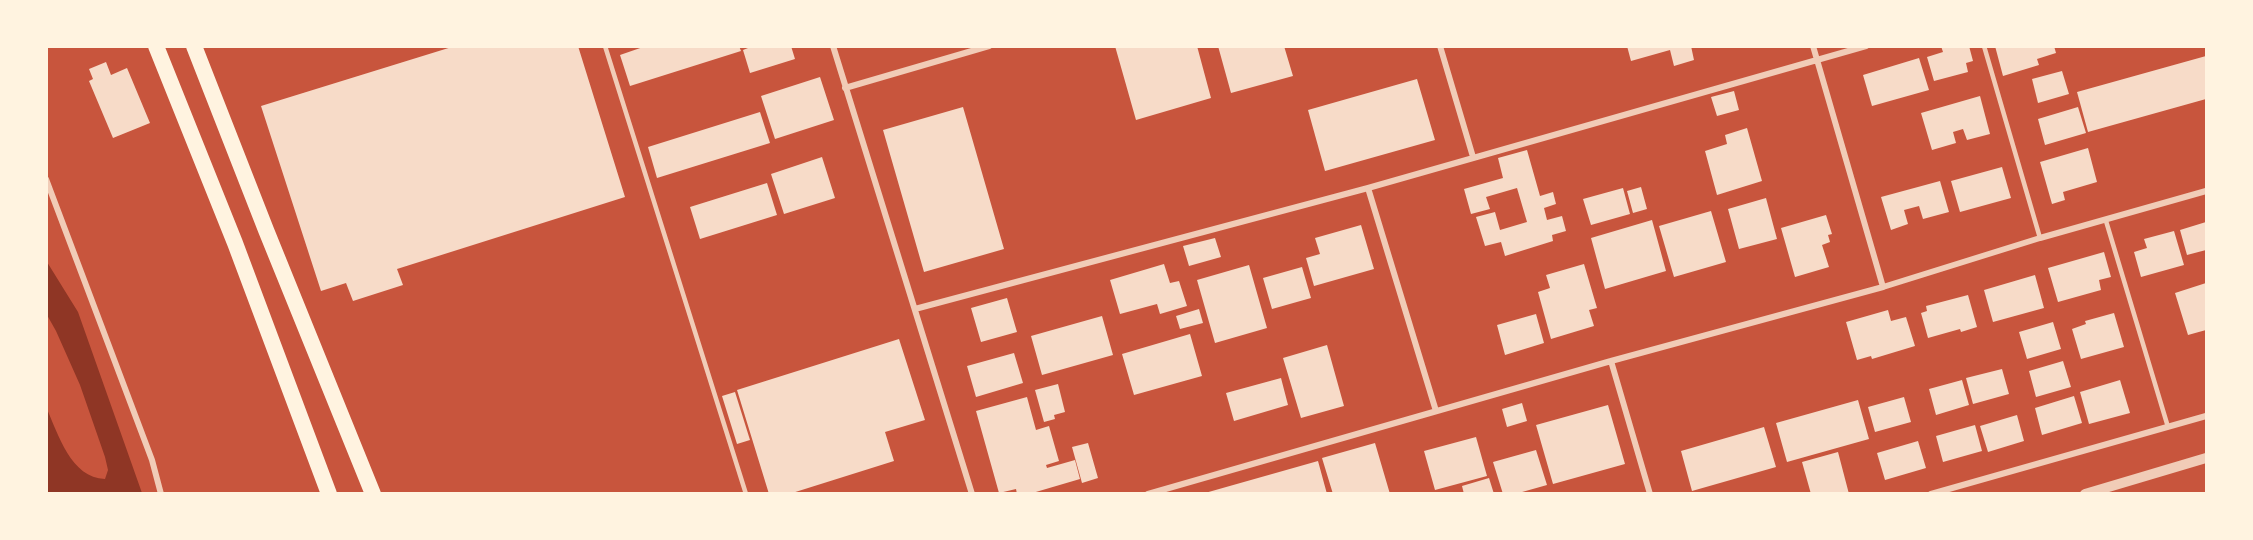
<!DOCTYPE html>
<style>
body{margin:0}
#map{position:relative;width:2253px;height:540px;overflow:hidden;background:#c8553d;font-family:"Asap Condensed",sans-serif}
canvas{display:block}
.frame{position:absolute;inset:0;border:48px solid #fff3e0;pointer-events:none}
</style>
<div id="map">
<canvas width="2253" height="540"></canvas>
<div class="frame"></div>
</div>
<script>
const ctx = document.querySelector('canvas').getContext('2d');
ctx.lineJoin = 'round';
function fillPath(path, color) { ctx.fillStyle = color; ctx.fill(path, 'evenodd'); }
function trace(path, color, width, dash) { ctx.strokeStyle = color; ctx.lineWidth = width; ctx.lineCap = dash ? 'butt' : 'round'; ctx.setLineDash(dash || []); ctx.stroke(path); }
fillPath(new Path2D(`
 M47 262 78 312 142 493H47V409C58 434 71 478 105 479L108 470 105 457 80 385 56 331 47 315Z`), '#8f3625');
fillPath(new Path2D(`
 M455 46H578L625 197 397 269 403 285 353 301 346 283 321 291 261 106Z
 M646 46H739L741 51 630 86 620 55Z
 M753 46H791L795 59 750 73 743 50Z
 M1115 46H1197L1211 98 1136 120Z
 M1218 46H1284L1293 76 1231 93Z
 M1627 46H1691L1694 60 1674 66 1670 50 1631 61Z
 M1941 46H1969L1973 61 1966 63 1968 72 1934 81 1927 57 1943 52Z
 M1995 46H2054L2056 53 2037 59 2039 65 2003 76Z
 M2206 56V99L2088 132 2077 92Z
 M1919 58 1929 90 1872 106 1863 75Z
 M106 62 111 75 127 68 150 123 113 138 89 81 93 79 89 69Z
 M2062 71 2069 94 2038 103 2032 79Z
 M820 77 834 120 775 139 761 96Z
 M1417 79 1435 140 1325 171 1308 110Z
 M1734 91 1739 110 1717 116 1711 97Z
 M1980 96 1990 134 1967 140 1963 129 1953 132 1956 143 1932 150 1921 113Z
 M963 107 1004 249 924 272 883 130Z
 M2078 107 2086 133 2045 145 2038 119Z
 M760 112 770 143 657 178 648 147Z
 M1747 128 1762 181 1717 195 1705 151 1727 144 1725 135Z
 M2088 148 2097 182 2063 192 2065 200 2052 204 2040 162Z
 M1527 150 1540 196 1553 192 1556 204 1544 208 1547 220 1562 216 1566 231 1552 235 1553 241 1505 256 1501 242 1485 246 1476 217 1495 212 1500 230 1527 222 1517 188 1486 197 1490 209 1471 214 1464 189 1503 178 1498 158Z
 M822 157 835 198 784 214 771 174Z
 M2002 167 2011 198 1960 212 1951 181Z
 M1940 181 1949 212 1923 219 1919 206 1904 210 1908 224 1891 230 1881 197Z
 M767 183 777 215 700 239 690 207Z
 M1641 187 1647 209 1633 213 1627 191Z
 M1623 188 1630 214 1591 225 1583 199Z
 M1766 198 1777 239 1739 249 1728 209Z
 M1711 211 1726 262 1674 277 1659 226Z
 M1826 215 1832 234 1828 235 1830 242 1822 245 1829 267 1795 277 1781 228Z
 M1652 220 1666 271 1605 289 1591 238Z
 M2206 222V250L2187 255 2180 230Z
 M1361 225 1374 269 1314 286 1306 258 1320 254 1315 238Z
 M2174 231 2184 265 2141 277 2134 252 2147 248 2144 239Z
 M1215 238 1221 257 1189 266 1183 246Z
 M2104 252 2111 277 2099 280 2101 290 2058 302 2048 268Z
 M1164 264 1170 283 1179 281 1187 306 1160 314 1157 304 1120 314 1110 280Z
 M1584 264 1597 308 1589 310 1594 326 1551 339 1538 292 1550 288 1546 275Z
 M1249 265 1267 328 1215 343 1197 280Z
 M1302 267 1311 298 1272 309 1263 278Z
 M2035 275 2044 308 1993 322 1984 290Z
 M2206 283V330L2188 335 2175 293Z
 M1968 295 1977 327 1961 332 1960 329 1928 338 1921 313 1927 311 1926 306Z
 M1007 298 1017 332 981 342 971 308Z
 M1199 309 1203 323 1180 329 1176 316Z
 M1888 310 1891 321 1906 317 1915 346 1872 359 1871 356 1857 360 1846 322Z
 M2114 313 2124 347 2081 359 2072 329 2086 324 2085 321Z
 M1536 314 1544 343 1505 355 1497 325Z
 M1102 316 1113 355 1042 375 1031 336Z
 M2053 322 2061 349 2027 359 2019 332Z
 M1190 334 1202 376 1134 395 1122 354Z
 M899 339 925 420 885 432 894 461 789 494H769L737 390Z
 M1327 345 1344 406 1301 418 1283 358Z
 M1014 353 1023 383 976 397 967 366Z
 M2063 361 2071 387 2036 397 2029 371Z
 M2002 369 2009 394 1973 404 1966 378Z
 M1281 378 1288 405 1234 421 1226 393Z
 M1962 380 1969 405 1936 415 1929 389Z
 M2120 380 2130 413 2089 424 2080 392Z
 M1058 384 1065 412 1054 415 1055 419 1044 422 1035 390Z
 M735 392 750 440 737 444 722 396Z
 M2074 396 2082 423 2042 435 2035 408Z
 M1027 397 1036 430 1049 426 1059 461 1046 465 1047 468 1075 460 1080 479 1029 494H1017L1016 489 999 493 976 411Z
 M1904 397 1911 422 1875 432 1868 407Z
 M1858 400 1869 439 1787 462 1776 423Z
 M1522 403 1527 421 1507 427 1502 409Z
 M1608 405 1625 464 1553 484 1536 425Z
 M2017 415 2024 441 1988 452 1980 426Z
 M1975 425 1982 451 1943 462 1936 436Z
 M1764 427 1776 467 1692 491 1681 451Z
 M1476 437 1487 476 1435 490 1424 451Z
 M1918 441 1926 468 1885 480 1877 453Z
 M1088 443 1098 478 1082 483 1072 447Z
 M1375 443 1390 494H1333L1322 458Z
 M1536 450 1547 485 1515 494H1503L1493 462Z
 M1838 452 1849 494H1811L1802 462Z
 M1318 461 1327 494H1205V493Z
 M1489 478 1494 494H1464L1462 486Z`), '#f7dbc8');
trace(new Path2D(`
 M605 46 746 494
 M1984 46 2040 238
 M2106 221 2168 427`), '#f1ccb7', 4.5);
trace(new Path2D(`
 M833 46 972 494
 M1440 46 1473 157
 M1813 46 1883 287
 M845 88 989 46
 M46 179 152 460 161 494
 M1368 188 1436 411
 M915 309 1368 188 1866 46
 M1611 361 1650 494
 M1148 494 1611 361 1883 287 2040 238 2206 191
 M1931 494 2206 416`), '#f1ccb7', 6);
trace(new Path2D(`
 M2085 494 2206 458`), '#f1ccb7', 10);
trace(new Path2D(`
 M156 46 235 243 329 494
 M194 46 266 230 373 494`), '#fff3e0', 16);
</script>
